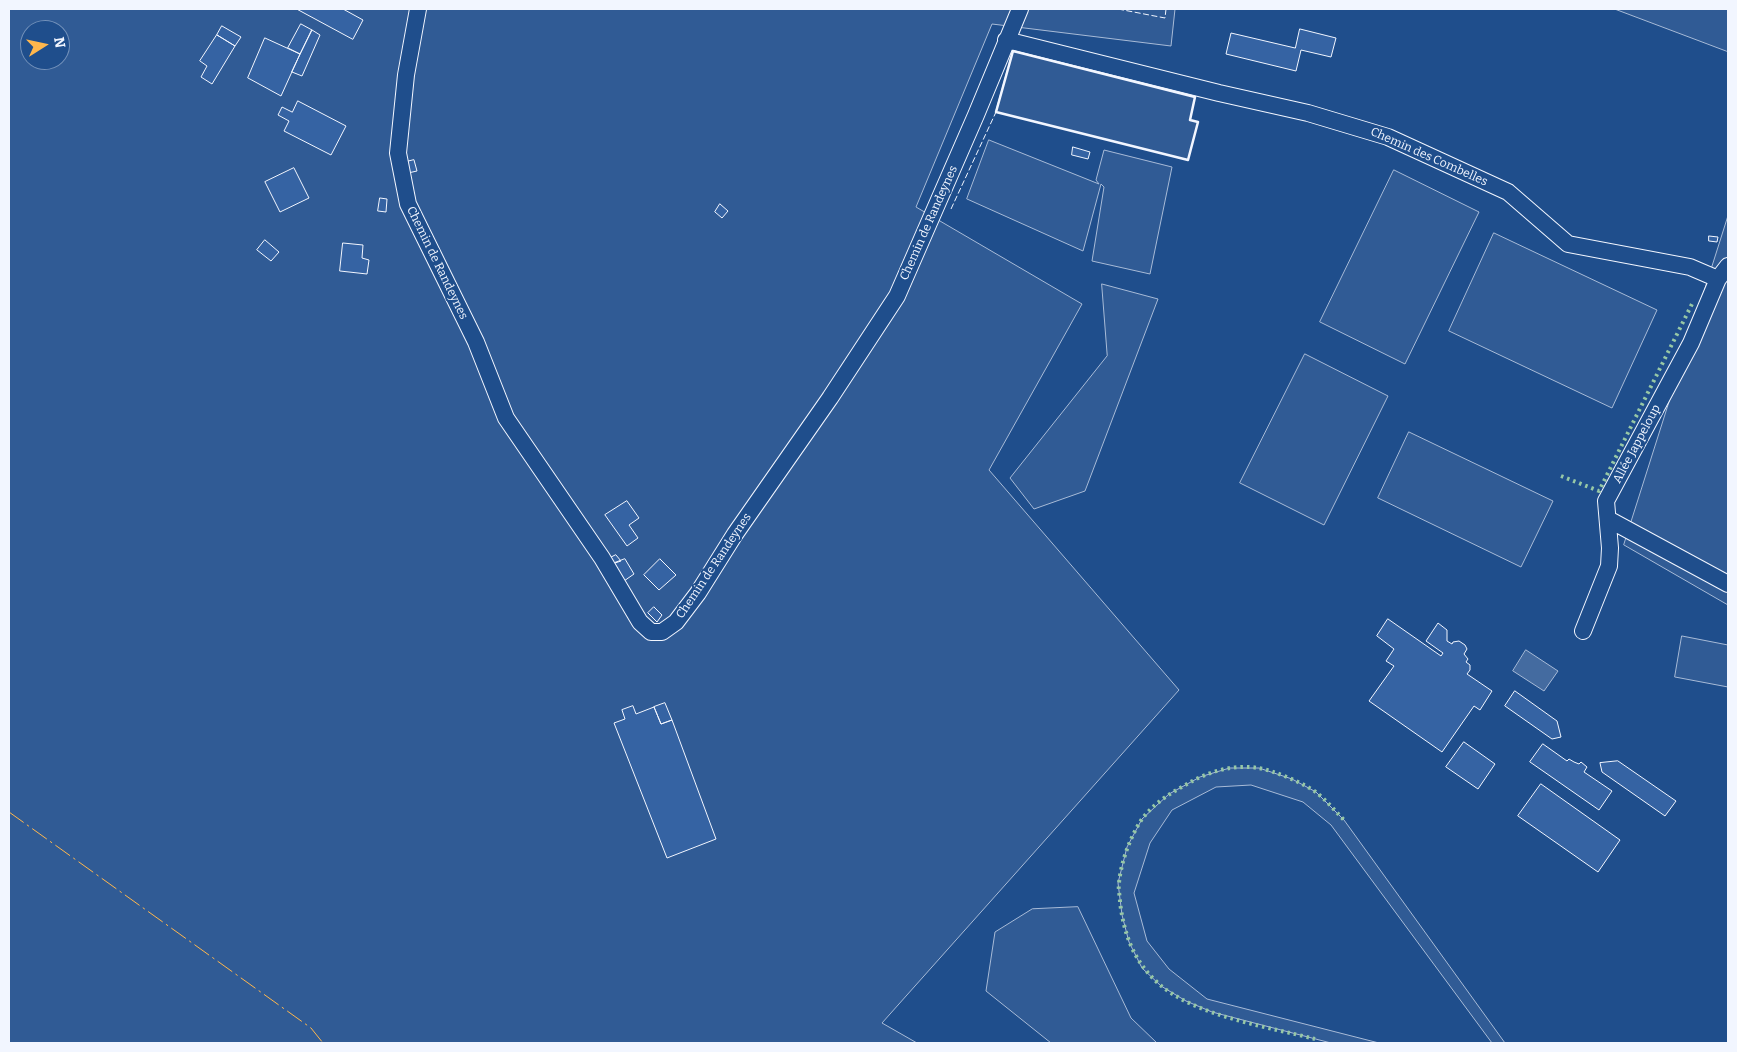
<!DOCTYPE html>
<meta charset="utf-8">
<style>
body{margin:0}
#map{position:relative;width:1737px;height:1052px;overflow:hidden;background:#1f4e8c;font-family:Bitter,serif}
canvas{display:block}
.frame{position:absolute;inset:0;border:10px solid #f2f6ff;pointer-events:none}
.north{position:absolute;left:20px;top:20px;width:50px;height:50px;box-sizing:border-box;background:#1f4e8c;border:1px solid #7391ba;border-radius:50%;rotate:80deg;font-size:14px;font-weight:700;line-height:20px;text-align:center;color:#f2f6ff}
.north::after{content:'';display:block;margin:auto;width:18px;height:22px;background:#ffb74d;clip-path:polygon(50% 0,100% 100%,50% 72%,0 100%)}
</style>
<div id="map">
<canvas width="1737" height="1052"></canvas>
<div class="frame"></div>
<div class="north">N</div>
</div>
<script>
const ctx = document.querySelector('canvas').getContext('2d');
ctx.lineJoin = 'round';
function fillPath(path, color) { ctx.fillStyle = color; ctx.fill(path, 'evenodd'); }
function trace(path, color, width, dash) { ctx.strokeStyle = color; ctx.lineWidth = width; ctx.lineCap = dash ? 'butt' : 'round'; ctx.setLineDash(dash || []); ctx.stroke(path); }
function label(font, color, halo, rows, align = 'center') {
  ctx.font = font + ' Bitter,serif'; ctx.lineWidth = 4; ctx.setLineDash([]); ctx.textBaseline = 'middle'; ctx.strokeStyle = halo; ctx.fillStyle = color; for (const [text, x, y, turn = 0] of rows) {
    ctx.save(); ctx.translate(x, y); ctx.rotate((+turn || 0) * Math.PI / 180); ctx.textAlign = isNaN(turn) ? turn : align; if (halo) ctx.strokeText(text, 0, 0); ctx.fillText(text, 0, 0); ctx.restore();
  }
}
const green = new Path2D(`
 M9 9H1175L1171 46 992 24 916 207 1082 304 989 470 1179 690 882 1023 917 1043H9ZM30 30H60V60H30Z
 M1615 9H1728V50L1727 51Z
 M1013 51 1195 97 1190 120 1198 122 1188 160 996 112Z
 M989 140 1099 184 1096 180 1104 150 1172 167 1150 274 1092 261 1104 187 1101 184 1083 251 967 199Z
 M1394 170 1479 212 1405 364 1320 322Z
 M1728 216V605L1624 545Z
 M1494 233 1657 310 1612 408 1449 331Z
 M1102 284 1158 299 1085 491 1034 509 1010 478 1107 356Z
 M1305 354 1388 396 1324 525 1240 483Z
 M1409 432 1553 501 1521 567 1378 498Z
 M1682 636 1728 645V687L1675 677Z
 M1230 768H1259L1292 779 1316 792 1344 820 1505 1043H1492L1331 825 1303 802 1251 785 1216 787 1172 810 1150 843 1134 893 1147 941 1169 969 1207 999 1379 1043H1331L1212 1012 1186 1001 1161 986 1142 968 1129 942 1122 915 1118 883 1127 847 1142 819 1169 794 1200 777Z
 M1078 907 1131 1018 1157 1043H1051L986 991 995 932 1032 909Z`);
fillPath(green, '#305b95');
trace(green, '#a8bbd7', 1);
const water = new Path2D(`
 M1526 650 1558 671 1544 691 1513 671Z`);
fillPath(water, '#446ba0');
trace(water, '#a8bbd7', 1);
const building = new Path2D(`
 M297 9H343L363 20 353 39Z
 M301 24 312 30 300 54 288 48Z
 M222 26 241 37 235 46 217 35Z
 M1300 29 1336 38 1331 57 1301 50 1296 71 1226 54 1231 33 1295 48Z
 M312 30 320 35 302 76 292 72Z
 M217 35 235 46 212 84 201 77 207 66 200 61Z
 M265 38 300 54 281 96 248 78Z
 M298 101 346 126 331 155 284 131 289 121 278 115 282 107 292 112Z
 M1073 147 1090 152 1088 159 1072 155Z
 M414 160 417 171 408 173 406 162Z
 M294 168 309 198 280 212 265 182Z
 M380 198 387 199 386 212 378 211Z
 M720 204 728 211 722 218 715 212Z
 M1709 236 1718 237 1717 242 1709 241Z
 M265 240 279 252 271 261 257 250Z
 M343 243 363 245 362 258 369 260 367 274 340 271Z
 M627 501 639 518 629 525 638 538 627 546 605 515Z
 M616 555 621 561 612 564 608 559Z
 M625 559 634 574 624 581 612 564Z
 M660 559 676 575 659 590 644 575Z
 M654 607 662 615 657 622 648 613Z
 M1388 619 1441 656 1443 653 1426 641 1438 623 1447 630V641L1452 644 1453 642 1459 641 1465 645 1467 649 1464 654 1468 659 1466 662 1470 665V670L1467 674 1492 691 1480 710 1474 706 1442 752 1369 701 1394 666 1386 661 1394 649 1377 636Z
 M1515 691 1557 721 1561 737 1552 739 1505 706Z
 M665 703 672 720 661 724 654 707Z
 M633 706 636 714 654 707 661 724 672 720 716 839 667 858 614 723 625 719 622 710Z
 M1464 742 1495 764 1478 789 1446 767Z
 M1543 744 1567 761 1569 759 1574 762 1579 764 1581 762 1587 767 1584 772 1612 791 1599 810 1530 762Z
 M1618 761 1676 801 1665 816 1602 772 1600 763Z
 M1541 784 1620 840 1598 872 1518 816Z`);
fillPath(building, '#3563a3');
trace(building, '#f2f6ff', 1);
const minor = new Path2D(`
 M418 9 406 75 398 153 408 204 476 342 506 418 602 558 640 622 651 632H662L676 622 698 593 735 534 830 398 897 296 976 115 1020 9
 M1006 40 1219 93 1308 113 1388 137 1508 192 1568 244 1690 267 1718 279
 M1608 519 1728 584
 M1583 631 1609 566 1610 548 1606 501 1691 343 1718 279 1728 266`);
trace(minor, '#f2f6ff', 18);
trace(minor, '#1f4e8c', 16);
trace(new Path2D(`
 M1561 476 1599 491 1693 302
 M1315 1039C1269 1027 1195 1016 1159 984 1134 962 1124 935 1120 902 1120 896 1118 889 1119 883 1121 862 1130 837 1142 819 1154 803 1172 792 1189 783 1209 771 1236 764 1258 768 1273 770 1306 784 1317 793 1327 801 1335 811 1344 820`), '#97c8a6', 4, [2.5, 4]);
trace(new Path2D(`
 M1118 9 1165 18 1166 9
 M951 209 996 112`), '#f2f6ff', 1, [6, 2.5]);
trace(new Path2D(`
 M1013 51 1195 97 1190 120 1198 122 1188 160 996 112Z`), '#f2f6ff', 2.5);
trace(new Path2D(`
 M9 812 311 1028 323 1043`), '#ffb74d', 1, [18, 4, 2.5, 4]);
label('12px', '#f2f6ff', '#1f4e8c', [
 ["Chemin des Combelles",1429,157,24],
 ["Chemin de Randeynes",929,223,-66],
 ["Chemin de Randeynes",437,263,64],
 ["Allée Jappeloup",1637,444,-62],
 ["Chemin de Randeynes",714,566,-56]
]);
</script>
